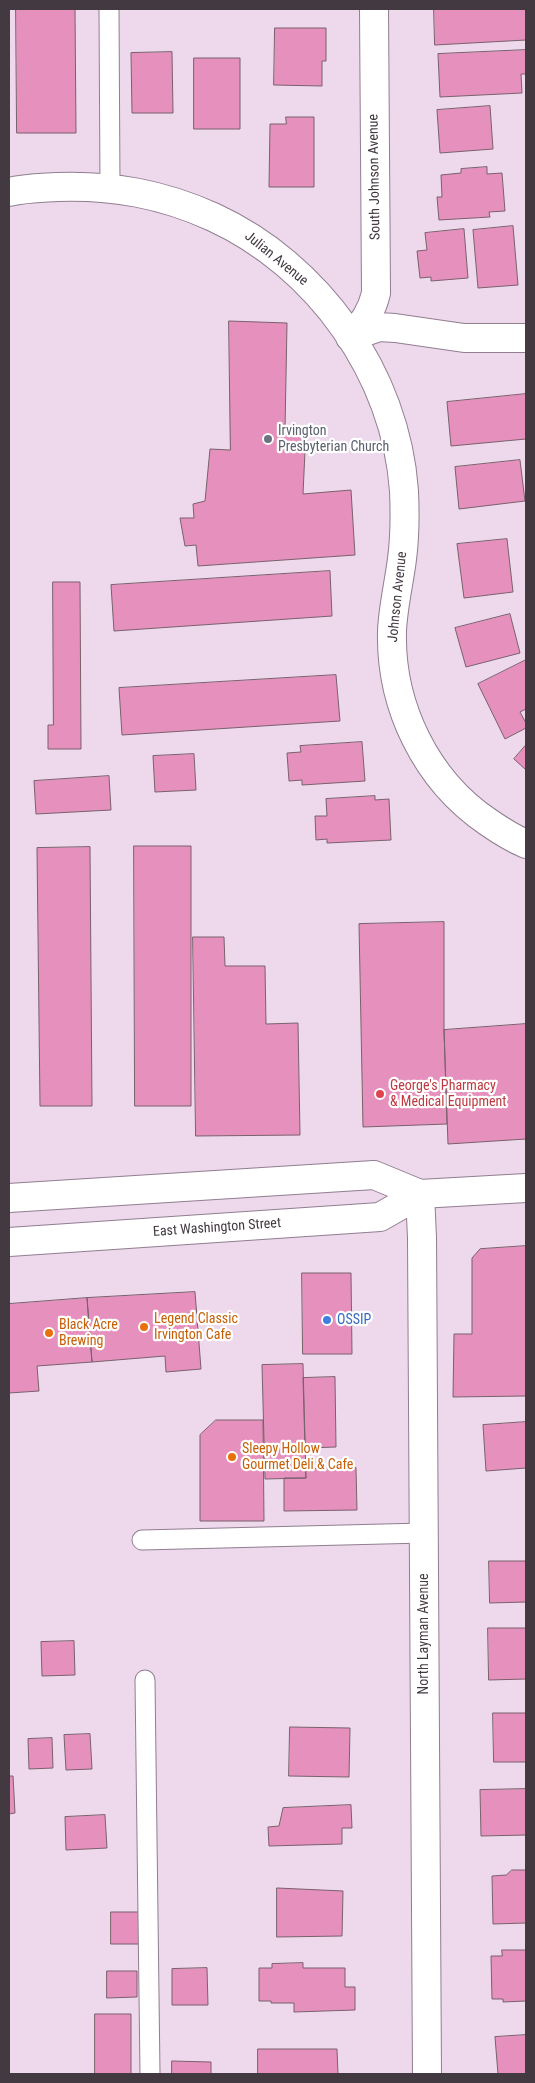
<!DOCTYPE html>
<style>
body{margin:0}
#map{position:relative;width:535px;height:2083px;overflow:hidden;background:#edd8ec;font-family:"Roboto Condensed",sans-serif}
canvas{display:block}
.frame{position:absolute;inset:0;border:10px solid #423941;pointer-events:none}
</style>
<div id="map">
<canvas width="535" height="2083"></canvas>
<div class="frame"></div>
</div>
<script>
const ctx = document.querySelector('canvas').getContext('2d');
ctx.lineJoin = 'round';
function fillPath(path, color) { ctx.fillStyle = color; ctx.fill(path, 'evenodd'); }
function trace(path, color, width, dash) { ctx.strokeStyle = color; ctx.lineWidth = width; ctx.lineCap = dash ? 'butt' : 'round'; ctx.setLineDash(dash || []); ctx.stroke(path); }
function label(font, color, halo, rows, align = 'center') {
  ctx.font = font + ' "Roboto Condensed",sans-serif'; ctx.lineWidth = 4.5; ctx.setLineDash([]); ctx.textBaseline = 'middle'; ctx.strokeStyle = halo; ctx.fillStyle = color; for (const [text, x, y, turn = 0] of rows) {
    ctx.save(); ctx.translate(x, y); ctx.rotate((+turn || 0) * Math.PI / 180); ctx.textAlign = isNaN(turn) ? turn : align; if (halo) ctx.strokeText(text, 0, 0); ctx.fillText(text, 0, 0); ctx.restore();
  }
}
const building = new Path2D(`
 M16 9H75L76 133H17Z
 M434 9H526V40L435 45Z
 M275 28H326V61H322V86L274 85Z
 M526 50V74H521L522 93 440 97 438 54Z
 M172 52 173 113H132L131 53Z
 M194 58H240V129H194Z
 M490 106 493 149 440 153 437 110Z
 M286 117H314V187H269L270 124H286Z
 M487 167V174L502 173 505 211 489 212 490 217 439 220 437 197H442L441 175 461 173V169Z
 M513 226 518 285 478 288 473 230Z
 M464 229 468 278 431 281V277L420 278 417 251 427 250 425 233Z
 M229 321 287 323 285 429H306L303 494 351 490 355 555 198 566 196 545 185 546 180 518H194L193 504 205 501 210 449 230 450Z
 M526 394V439L451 446 447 402Z
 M520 460 525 501 459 509 455 467Z
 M507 539 513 592 464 598 457 544Z
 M330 571 332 616 114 631 111 585Z
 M53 582H80L81 749H48V725H53Z
 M510 614 520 653 466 667 455 628Z
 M526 660V709L520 712 526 723V728L505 739 478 684Z
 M336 675 340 721 122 735 119 688Z
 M362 742 365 781 302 785V780L289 781 287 753 301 752 300 746Z
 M526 745V770L514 759Z
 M194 754 196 790 155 792 153 756Z
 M109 776 111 810 36 814 34 781Z
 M375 796V800L389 799 391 840 327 843V839L316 840 315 816H327L326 799Z
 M134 846H191V1106H135Z
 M90 847 92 1106H40L37 848Z
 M444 922V1030L447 1124 363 1127 359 924Z
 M193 937H224L225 966H265L266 1024 298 1023 300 1135 196 1136Z
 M526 1024V1139L448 1144 444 1030Z
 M526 1246V1396L453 1397 454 1334H472V1258L480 1249Z
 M302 1273H351L352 1354H303Z
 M195 1292 201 1369 166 1372 165 1356 92 1362 87 1298Z
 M87 1298 92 1362 37 1366 39 1391 9 1393V1304Z
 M303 1364 306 1478 265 1479 262 1365Z
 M335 1377 336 1447 305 1448 303 1378Z
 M216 1420H263L264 1521H200V1435Z
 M526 1422V1468L486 1471 483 1425Z
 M356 1468 357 1510 284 1511V1478H306L305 1469Z
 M489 1561H526V1602L490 1603Z
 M488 1628H526V1679L489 1680Z
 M74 1641 75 1675 42 1676 41 1642Z
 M493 1713H526V1762H494Z
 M290 1727 350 1728 349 1777 289 1776Z
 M90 1734 92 1769 66 1770 64 1735Z
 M52 1738 53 1768 29 1769 28 1739Z
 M9 1776H13L15 1813 9 1814Z
 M526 1789V1835L481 1836 480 1790Z
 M351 1805 352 1828H342V1844L269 1846 268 1827 279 1826 283 1808Z
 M105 1815 107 1848 66 1850 65 1817Z
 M512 1870H526V1923L493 1924 492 1876 506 1875Z
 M277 1888 343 1891 342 1936 277 1937Z
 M111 1912H143L144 1944H111Z
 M502 1950H526V2001L503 2002V1999H492L491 1956H502Z
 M303 1963V1968H345V1987H355V2010L294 2012V2003H271V2001H259V1968H272V1964Z
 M207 1968 208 2005H172V1969Z
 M107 1971H137V1997L107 1998Z
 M95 2014H131V2074H95Z
 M526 2035V2074H498L495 2037Z
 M258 2049H337L338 2074H258Z
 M172 2061 211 2062V2074H172Z`);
fillPath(building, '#e691bd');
trace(building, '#79606c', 1);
const service = new Path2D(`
 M109 9 110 188
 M142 1540 424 1533
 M145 1680 150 2074`);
const minor = new Path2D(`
 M9 192C25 188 41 188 57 187 113 185 162 194 213 217 318 265 396 374 404 491 405 513 405 536 402 559 399 583 393 607 392 631 390 706 426 780 488 822 501 831 512 838 526 844
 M350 337C364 324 372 311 376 293L374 9
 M350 337 379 327 395 328 464 338H526
 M420 1194 422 1238 427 2074`);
const primary = new Path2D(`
 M9 1198 374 1175 420 1194 526 1188
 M9 1242 380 1217 420 1194`);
trace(service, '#917e90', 21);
trace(minor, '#917e90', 30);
trace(primary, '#917e90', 30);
trace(service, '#fff', 19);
trace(minor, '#fff', 28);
trace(primary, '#fff', 28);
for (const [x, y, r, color] of [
 [268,439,5,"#6b7280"],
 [380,1094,5,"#e0444e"],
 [327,1320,5,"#3f7fe0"],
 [144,1327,5,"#e8710a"],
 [49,1333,5,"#e8710a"],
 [232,1457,5,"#e8710a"]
]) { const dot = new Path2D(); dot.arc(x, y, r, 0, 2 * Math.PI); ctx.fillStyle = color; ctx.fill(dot); trace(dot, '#fff', 2); }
label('14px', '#423941', '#fff', [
 ["South Johnson Avenue",375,177,-91],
 ["Julian Avenue",276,259,39],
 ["Johnson Avenue",398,597,-84],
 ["East Washington Street",217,1228,-4],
 ["North Layman Avenue",424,1634,-90]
]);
label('14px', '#5b616d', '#fff', [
 ["Irvington",278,431],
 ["Presbyterian Church",278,447]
], 'left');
label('14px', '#be3a42', '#fff', [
 ["George's Pharmacy",390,1086],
 ["& Medical Equipment",390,1102]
], 'left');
label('14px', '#c56008', '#fff', [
 ["Legend Classic",154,1319],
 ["Irvington Cafe",154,1335],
 ["Black Acre",59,1325],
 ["Brewing",59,1341],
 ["Sleepy Hollow",242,1449],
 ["Gourmet Deli & Cafe",242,1465]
], 'left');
label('14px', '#366cbe', '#fff', [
 ["OSSIP",337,1320]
], 'left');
</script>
